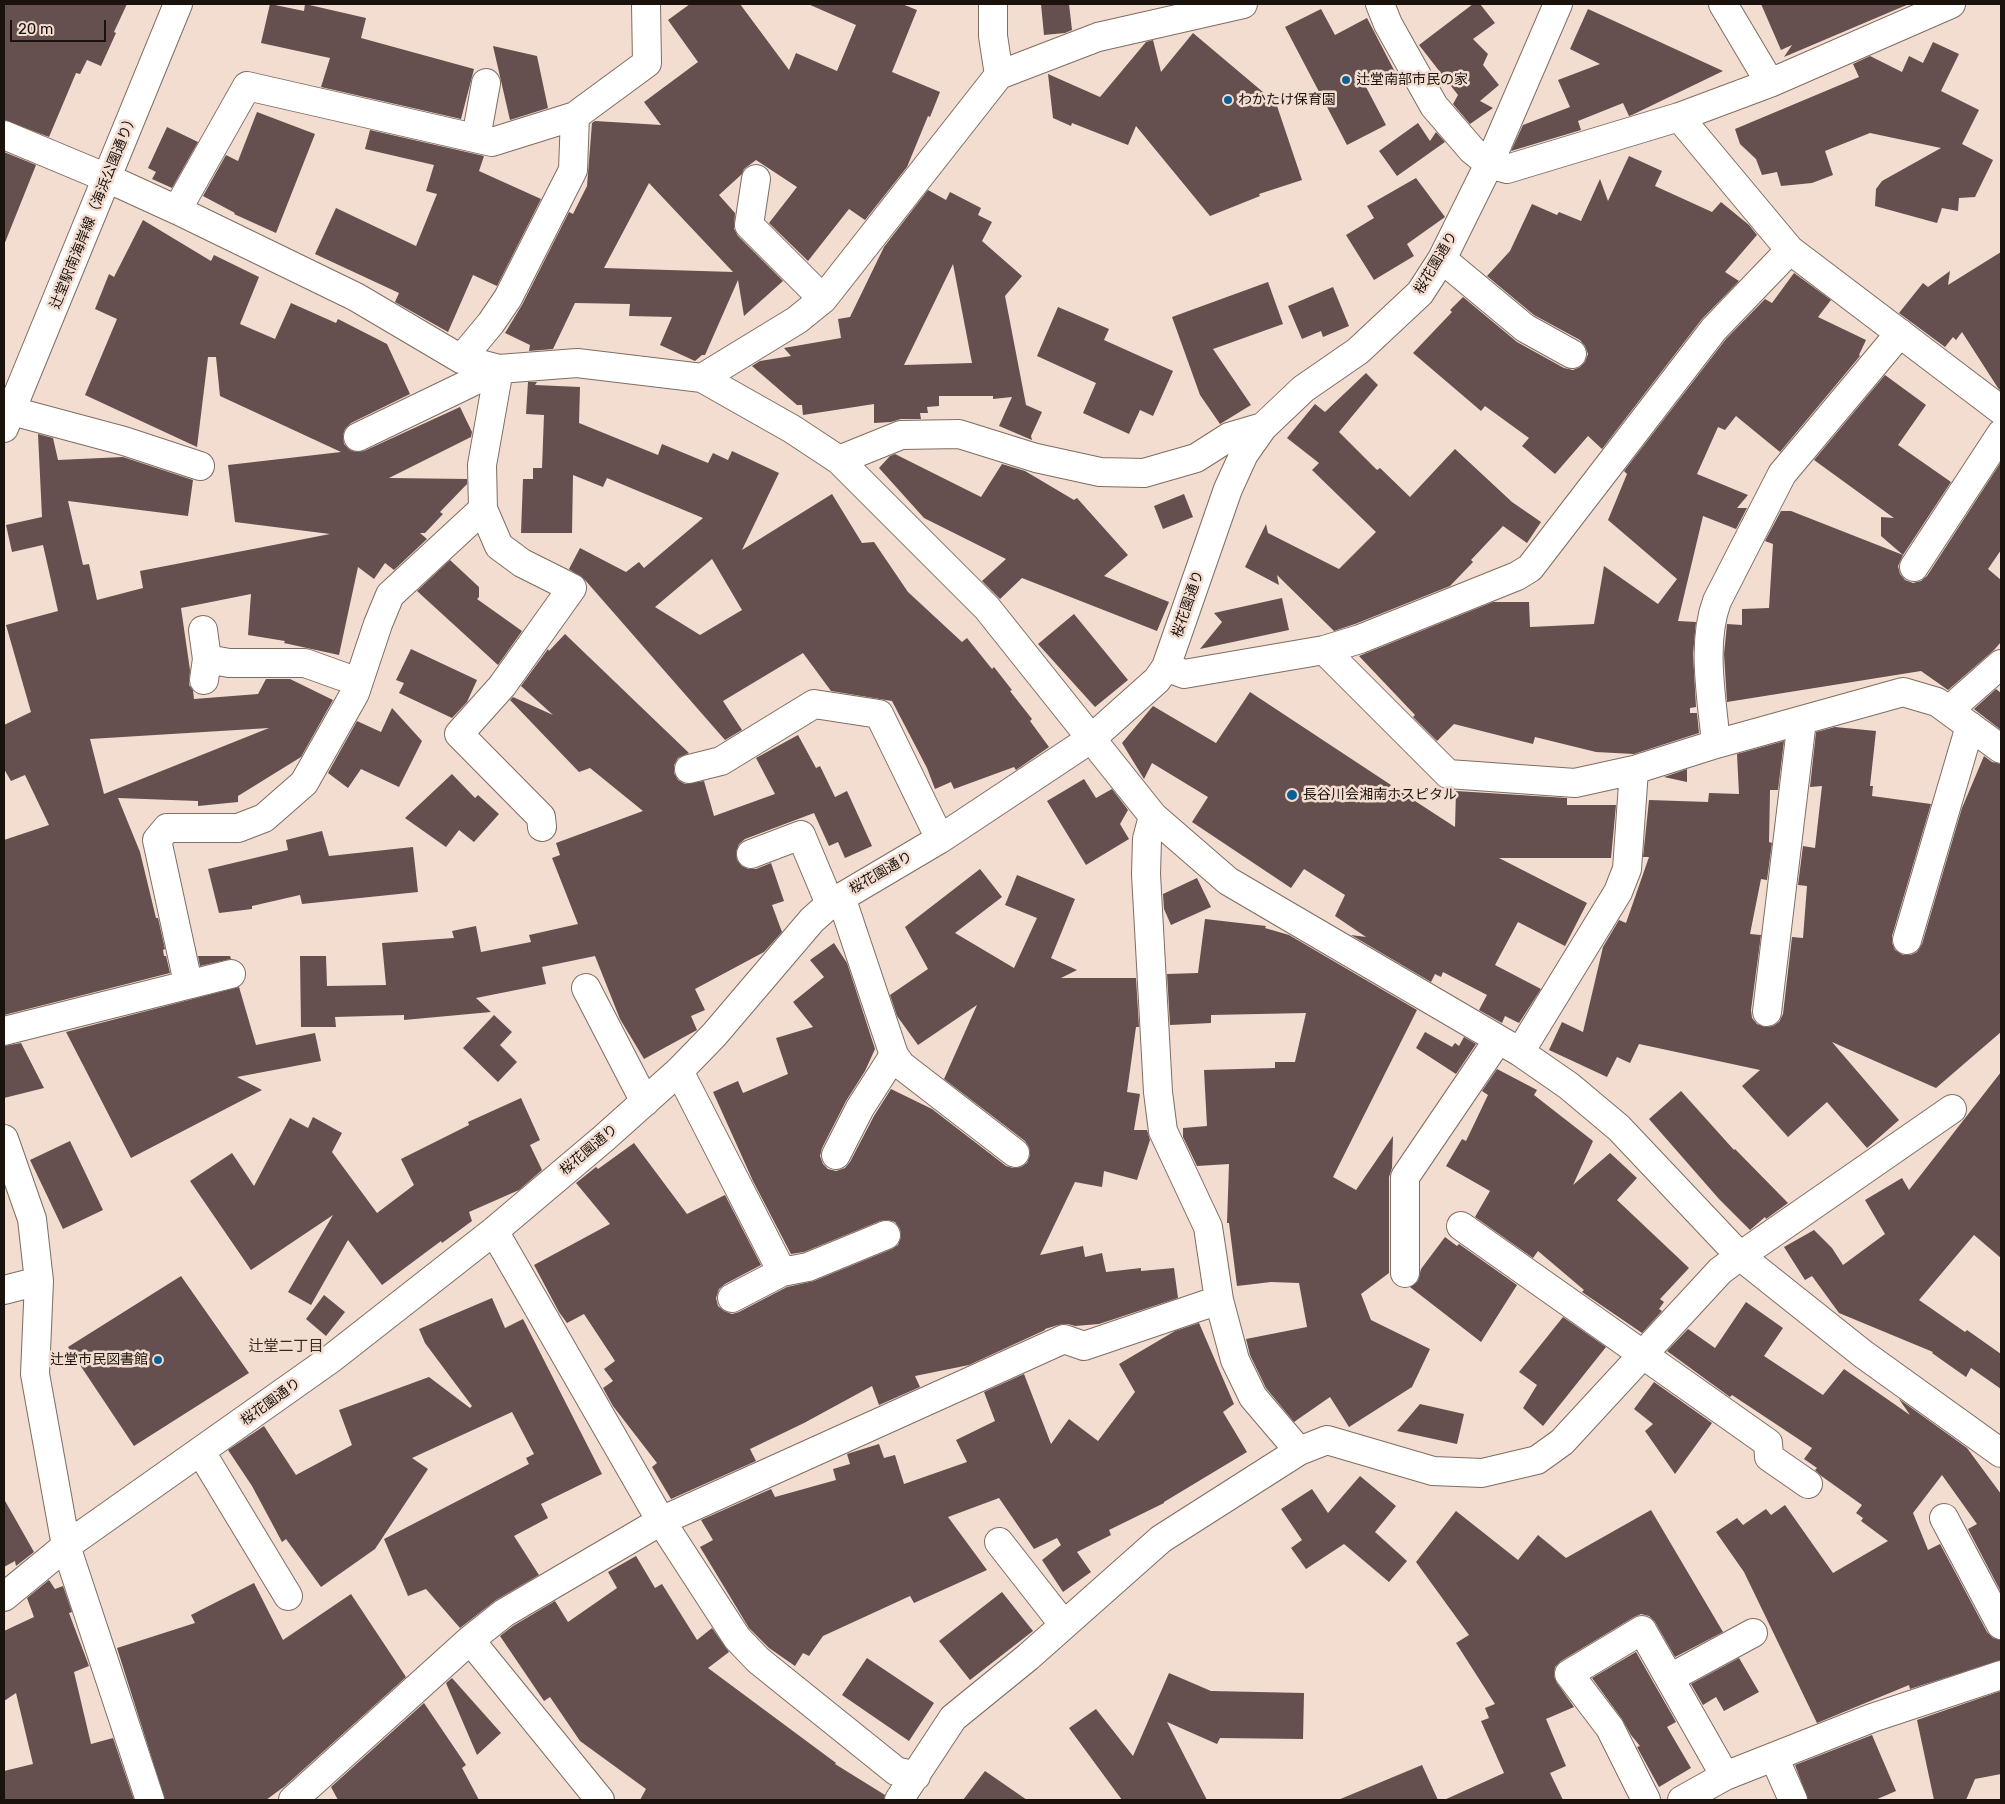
<!DOCTYPE html>
<meta charset="utf-8">
<style>
body{margin:0}
#map{position:relative;width:2005px;height:1804px;overflow:hidden;background:#f2ddd0;font-family:Rubik,sans-serif}
canvas{display:block}
.frame{position:absolute;inset:0;border:5px solid #19120d;pointer-events:none}
.scale{position:absolute;left:10px;top:20px;width:96px;height:22px;box-sizing:border-box;border:2px solid #19120d;border-top:0;padding-left:6px;font-size:15px;line-height:18px;white-space:nowrap;color:#19120d;-webkit-text-stroke:4px #f2ddd0;paint-order:stroke}
</style>
<div id="map">
<canvas width="2005" height="1804"></canvas>
<div class="frame"></div>
<div class="scale">20 m</div>
</div>
<script>
const ctx = document.querySelector('canvas').getContext('2d');
ctx.lineJoin = 'round';
function fillPath(path, color) { ctx.fillStyle = color; ctx.fill(path, 'evenodd'); }
function trace(path, color, width, dash) { ctx.strokeStyle = color; ctx.lineWidth = width; ctx.lineCap = dash ? 'butt' : 'round'; ctx.setLineDash(dash || []); ctx.stroke(path); }
function label(font, color, halo, rows, align = 'center') {
  ctx.font = font + ' Rubik,"Noto Sans JP",sans-serif'; ctx.lineWidth = 5; ctx.setLineDash([]); ctx.textBaseline = 'middle'; ctx.strokeStyle = halo; ctx.fillStyle = color; for (const [text, x, y, turn = 0] of rows) {
    ctx.save(); ctx.translate(x, y); ctx.rotate((+turn || 0) * Math.PI / 180); ctx.textAlign = isNaN(turn) ? turn : align; if (halo) ctx.strokeText(text, 0, 0); ctx.fillText(text, 0, 0); ctx.restore();
  }
}
fillPath(new Path2D(`
 M4 4H127L114 32 116 33 101 66 87 60 80 74 76 73 49 137 4 120Z
 M270 4 304 11 305 4 366 18 361 38 474 69 461 119 321 87 330 58 261 43Z
 M690 4H740L789 70 796 53 837 71 856 25 808 4H902L917 10 892 72 940 92 930 117 928 116 907 167 865 220 849 209 808 261 769 223 797 187 756 160 744 169 742 174 719 195 735 213 734 229 738 236 783 281 744 316 738 280 705 355H702L695 361 660 345 672 317 629 316 630 304 575 303 553 349 529 351 530 345 505 333 522 305 569 212 573 214 587 186 592 123 595 121 661 125 644 102 698 62 668 20ZM649 183 733 272 604 268Z
 M1041 4H1069L1072 30 1065 33 1044 35Z
 M1473 4H1480L1495 23 1473 39 1488 54 1483 65 1499 85 1480 101 1493 108 1470 124 1453 104 1458 95 1419 45Z
 M1761 4H1909L1784 57 1792 45 1781 50Z
 M1321 9 1335 35 1367 18 1395 72 1366 87 1386 125 1347 145 1285 27Z
 M1588 9 1723 71 1632 115 1629 116 1623 103 1578 121 1581 130 1511 151 1523 125 1570 107 1558 80 1600 64 1570 49Z
 M1193 33 1276 103 1302 180 1259 194 1260 196 1210 216 1136 126 1128 145 1072 123 1071 126 1053 118 1048 74 1100 97 1146 42 1153 40 1161 72Z
 M1933 42 1959 54 1941 91 1979 110 1962 144 1993 160 1975 197 1959 198 1958 211 1942 208 1937 223 1875 206 1876 189 1882 181 1941 148 1870 133 1825 151 1833 175 1812 183 1781 186 1777 172 1762 175 1756 159 1740 144 1735 129 1859 77 1853 64 1870 56 1902 72 1909 56 1923 63Z
 M493 46 537 56 548 108 510 120Z
 M257 112 315 134 276 233 234 214 235 213 203 196 226 155 238 161Z
 M1418 123 1430 141 1436 132 1445 142 1397 176 1379 151Z
 M167 127 198 142 172 188 152 179 156 172 148 168Z
 M370 130 484 156 479 171 541 199 497 286 473 275 448 332 395 302 399 293 315 254 336 208 416 246 437 194 426 191 434 165 365 149Z
 M4 152 36 165 4 245Z
 M1629 156 1662 171 1655 186 1712 212 1721 202 1749 225 1757 235 1725 272 1739 281 1702 319 1602 449 1588 436 1555 474 1522 446 1529 438 1485 406 1481 411 1413 353 1452 312 1450 310 1463 297 1517 342 1564 368 1573 370 1580 367 1585 362 1588 354 1585 346 1580 340 1534 315 1487 276 1510 251 1532 204 1557 215 1559 212 1581 221 1600 179 1608 201Z
 M1416 178 1445 217 1407 244 1414 256 1374 280 1346 235 1374 218 1367 206Z
 M928 190 946 200 950 192 981 208 978 215 992 222 982 241 1022 276 1005 296 1026 405 1042 412 1031 436 1032 440 999 426 1012 397 993 399V396H939V406L927 407 928 413H920L921 419H901L891 422 874 423V404L803 415 802 405H797L752 366 760 361 791 356 784 348 841 338 838 319 850 317 884 247ZM953 264 972 363 904 365Z
 M143 220 211 261 214 255 259 277 240 324 275 339 291 303 336 323 338 319 387 344 410 394 351 423 345 429 343 435 344 444 350 450 356 452 364 451 460 407 472 432 471 437 389 478 467 479V484L440 512 443 514 425 533H420L427 539 394 570 385 563 374 579 358 567 339 655 284 643 285 641 248 635 251 594 181 608 190 670 189 685 193 690 194 699 258 694 266 679H290L333 700 301 757 238 796V802L198 806V801L118 798 140 852 156 918H158L165 949 163 950 164 956H166L170 973 4 1015V840L49 825 25 775 11 781 4 769V725L31 712 6 625 58 611 43 545 12 552 6 525 42 517 38 434 53 438 58 460 123 457 193 480 188 516 68 501 83 565 89 564 97 600 143 588 140 571 330 534 235 522 228 465 341 452 220 396 216 357H208L197 447 85 395 117 319 95 309 109 274 114 277ZM269 728 104 794 90 739Z
 M2001 252V391L1998 388 1962 332 1956 340 1953 337 1945 347 1899 313 1923 283 1928 287 1950 271 1948 285Z
 M1794 273 1831 300 1818 317 1866 340 1859 355 1860 356 1780 452 1736 416 1725 430 1718 427 1697 474 1748 495 1737 508H1747L1736 529 1703 516 1678 621 1696 622 1693 654 1696 707 1690 708V713H1697L1699 733 1634 754 1596 752 1535 737 1533 744 1454 724 1437 741 1413 717 1415 715 1359 656 1493 602H1529L1530 627 1594 624 1604 566 1658 604 1677 579 1608 520 1627 474 1624 471 1726 339 1765 299 1772 303Z
 M1268 282 1283 324 1213 349 1251 405 1220 424 1200 395 1172 317Z
 M1333 287 1349 326 1323 337 1321 331 1302 339 1288 306Z
 M1058 307 1109 329 1104 340 1173 371 1153 416 1140 410 1129 434 1083 413 1096 383 1037 356Z
 M1366 373 1378 385 1339 432 1377 470 1380 468 1410 497 1455 449 1512 502 1541 522 1527 543 1503 526 1471 560 1473 562 1450 586 1355 624 1334 631 1277 575 1279 585 1245 567 1266 524 1268 533 1339 569 1376 532 1312 470 1319 463 1287 438 1315 404 1325 412Z
 M1885 375 1926 405 1898 445 1951 482 1903 555 1881 536V517L1894 518 1814 460Z
 M528 382H537L535 385 580 387 579 423 658 455 662 444 708 463 713 453 728 460 732 451 779 473 742 550 832 494 862 543 874 542 908 592 962 642 967 638 992 669 994 667 1012 690 1010 691 1032 719 1030 721 1049 747 1016 770 1014 767 954 789 951 782 935 789 927 768 892 701 831 691 803 653 723 701 742 730 725 740 585 580 569 569 580 548 626 572 639 562 644 568 703 518 607 478 603 487 573 475 572 533H521L523 479H533V468H542L544 415 526 414ZM712 559 742 610 700 635 655 607Z
 M895 454 981 497 1002 464 1025 471 1074 500 1077 498 1128 555 1104 576 1169 602 1157 631 1022 578 1000 599 982 581 1006 559 924 518 879 468 890 456Z
 M2001 462V550L1988 569 2001 580V642L1994 650 1948 690 1921 671 1727 702 1724 654 1727 624 1742 625V609L1769 608 1773 544 1765 541 1781 511H1791L1903 555 1898 566 1900 574 1905 580 1913 583 1921 581 1927 576Z
 M1184 494 1193 517 1163 529 1154 506Z
 M450 560 479 587V597L477 599 522 631 498 665 417 591Z
 M1282 598 1289 630 1200 649 1222 622 1214 613Z
 M1074 614 1128 680 1095 707 1038 644Z
 M565 634 689 753 678 758 674 765V773L678 780 685 784 704 781 714 816 775 794 756 758 798 735 816 768 820 766 835 797 847 791 872 846 845 858 838 842 829 846 814 813 745 839 739 844 736 852 737 860 742 866 748 869H756L771 863 784 901 772 905 782 932 764 952 695 989 705 1010 691 1016 697 1030 644 1059 620 1019 595 956 542 967 546 984 476 998 491 1012 404 1020V1015L335 1017 336 1027H301L300 956H326L327 986 386 985 382 943 454 938 452 931 476 926 481 952 531 942 529 935 578 924 552 858 560 855 556 843 643 811 590 768 579 772 510 700 513 697 553 715 521 686 548 649 549 651Z
 M411 649 477 680 467 702 452 718 399 693 404 683 396 680Z
 M1996 689 2001 693V730L1974 709Z
 M1250 692 1391 785 1388 788H1395L1455 827 1456 791 1567 798V805H1616L1611 858H1499L1587 903 1565 946 1518 922 1495 965 1541 989 1519 1023 1505 1016 1502 1023 1479 1010 1487 995 1443 972 1441 977 1435 974 1431 982 1351 935 1366 937 1335 916 1345 895 1304 869 1291 888 1192 822 1208 797 1152 763 1144 779 1122 743 1153 706 1216 743Z
 M392 708 422 741 399 787 361 769 348 788 328 773 357 721 381 732Z
 M1835 727 1876 731 1870 786H1873L1872 796 1931 804 1892 936V943L1895 950 1903 955H1911L1917 952 1922 944 1962 808 1984 756 1992 762 2001 764V1032L1936 1088 1832 1042 1899 1120 1867 1148 1827 1102 1788 1137 1742 1086 1760 1070 1639 1044 1630 1063 1617 1057 1607 1077 1549 1050 1562 1022 1583 1032 1603 947 1619 920 1626 923 1649 857H1643L1649 800 1708 802 1709 793 1739 794 1737 754 1784 741 1778 790H1770L1769 842 1772 843 1767 880 1761 879 1750 934 1761 935 1751 1010 1752 1018 1757 1024 1765 1027 1773 1026 1779 1022 1783 1014 1792 937 1803 938 1807 886 1798 885 1803 846 1815 848 1822 786 1810 787 1816 732Z
 M1687 769V782L1664 777Z
 M452 774 475 798 478 795 499 814 474 842 459 830 446 847 405 818Z
 M1084 779 1096 798 1112 789 1128 810 1120 824 1129 839 1086 865 1047 801Z
 M322 831 329 856 413 847 418 892 302 904 300 895 252 906V909L219 913 208 869 288 850 286 840Z
 M980 869 1002 897 955 933 1014 968 1037 918 1005 905 1017 875 1075 899 1051 958 1077 970 1061 978H1136L1139 1027H1136L1127 1092 1140 1094 1134 1130H1147L1150 1140 1137 1180 1104 1171 1102 1187 1075 1182 1040 1255 1083 1246 1085 1257 1102 1253 1106 1272 1141 1268V1271L1174 1268 1178 1298 1099 1324 1075 1326 1068 1324 1058 1325 1045 1329V1330L969 1365 915 1376 920 1387 879 1405 872 1386 804 1423 750 1449 756 1461 671 1499 652 1467 657 1463 613 1406 603 1388 613 1381 604 1369 615 1361 584 1314 567 1323 559 1312 534 1265 610 1224 576 1183 596 1167 598 1169 634 1143 687 1214 725 1195 761 1265 725 1284 719 1289 716 1298 718 1306 724 1311 732 1314 739 1312 787 1287 814 1281 892 1249 898 1245 901 1237 900 1229 895 1222 888 1220 880 1221 804 1252 791 1254 753 1181 713 1092 738 1081 743 1093 788 1074 776 1038 813 1027 793 1002 824 977 810 960 834 943 847 963 875 1049 865 1071 846 1101 822 1148 820 1156 823 1164 828 1169 836 1171 845 1168 850 1162 874 1116 891 1089 932 1109 1006 1166 1013 1168 1021 1167 1027 1163 1030 1155 1029 1147 1025 1141 944 1079 977 1005 918 1045 897 1016 890 995 928 969 905 927Z
 M1197 878 1211 907 1171 925 1164 909 1163 894Z
 M1205 919 1266 926 1265 928 1289 935 1417 1010 1333 1177 1356 1190 1393 1136 1392 1168 1389 1177V1273L1361 1294 1371 1320 1430 1349 1412 1387 1349 1427 1330 1397 1294 1422 1266 1388 1250 1355 1246 1339 1307 1327 1299 1283 1271 1282 1237 1286 1229 1223H1227L1229 1164 1197 1166 1183 1137V1128L1207 1126 1204 1070 1275 1068V1062H1295L1306 1013 1211 1015V1023L1170 1025 1167 974 1198 973Z
 M198 956H230L231 959 200 966Z
 M239 987 256 1045 315 1033 321 1061 237 1077 262 1090 131 1158 66 1032Z
 M494 1015 512 1032 500 1045 517 1062 498 1082 463 1048Z
 M1425 1032 1452 1047 1455 1043 1459 1046 1464 1037 1476 1044 1456 1074 1416 1048Z
 M21 1043 44 1088 4 1098V1046Z
 M1497 1069 1537 1090 1534 1095 1593 1141 1573 1185 1610 1153 1637 1178 1617 1200 1689 1268 1660 1299 1664 1302 1659 1309 1662 1311 1642 1333 1582 1292 1584 1290 1538 1251 1533 1258 1475 1217 1490 1191 1446 1166 1462 1139 1466 1141 1488 1095 1482 1091Z
 M2001 1072V1258L1974 1235 1919 1300 1965 1332 1967 1330 2001 1354V1389L1971 1368 1966 1377 1932 1353 1933 1352 1839 1313 1812 1276 1805 1280 1784 1247 1814 1230 1832 1248 1843 1265 1885 1234 1865 1200 1902 1178 1909 1190Z
 M1681 1091 1734 1150 1735 1149 1788 1203 1766 1219 1765 1217 1750 1230 1719 1199 1649 1119Z
 M521 1098 540 1140 530 1145 542 1170 519 1190 469 1212 472 1221 442 1243 441 1241 382 1285 348 1240 311 1305 288 1292 333 1215 251 1270 190 1181 232 1153 254 1186 290 1118 308 1128 313 1117 342 1133 332 1152 377 1213 414 1185 401 1159 469 1125 468 1122Z
 M70 1141 103 1210 63 1229 30 1160Z
 M1445 1237 1457 1246 1459 1244 1517 1285 1481 1342 1410 1287 1418 1281 1421 1269Z
 M181 1276 249 1373 134 1446 68 1347Z
 M324 1295 345 1312 326 1336 306 1319Z
 M492 1298 505 1328 523 1319 602 1474 541 1504 548 1518 514 1536 539 1575 496 1600 460 1628 426 1589 408 1596 384 1539 529 1464 526 1458 534 1454 512 1412 412 1458 428 1469 375 1549 321 1587 286 1539 282 1542 252 1486 228 1450 264 1426 296 1475 352 1445 339 1410 429 1377 470 1408 472 1406 425 1343 419 1329Z
 M1746 1302 1783 1328 1764 1356 1823 1395 1844 1369 1910 1415 1899 1399 1967 1448 2001 1494V1592L1968 1529 1977 1524 1942 1475 1913 1513 1928 1550 1940 1544 1987 1632 1993 1638 2001 1640V1660L1910 1689 1909 1685 1817 1723 1744 1572 1716 1532 1737 1518 1743 1525 1766 1509 1771 1515 1785 1505 1833 1573 1888 1541 1861 1521 1863 1518 1856 1513 1862 1505 1820 1475 1815 1470 1817 1468 1804 1459 1812 1448 1732 1395 1730 1397 1667 1351 1688 1329 1715 1348Z
 M1563 1317 1606 1347 1543 1426 1523 1408 1537 1385 1519 1372Z
 M1199 1323 1234 1404 1223 1412 1247 1452 1164 1502V1503L1109 1530 1111 1535 1077 1552 1091 1572 1063 1592 1042 1560 1061 1545 1057 1538 1034 1549 999 1498 948 1517 987 1570 914 1603 910 1596 823 1636 809 1656 803 1653 795 1666 769 1648 749 1628 700 1547 713 1540 701 1520 771 1489 775 1497 836 1480 833 1469 850 1464 847 1454 850 1453 879 1444 884 1458 895 1455 904 1484 967 1462 956 1440 995 1421 984 1392 1024 1374 1051 1444 1069 1419 1098 1441 1135 1392 1119 1364 1175 1331Z
 M1654 1382 1712 1423 1675 1474 1645 1431 1653 1424 1634 1409Z
 M1420 1404 1464 1414 1457 1444 1397 1431Z
 M1360 1476 1396 1506 1375 1532 1407 1561 1389 1582 1344 1544 1306 1569 1291 1548 1302 1540 1281 1509 1312 1489 1328 1513Z
 M4 1499 34 1552 16 1566 15 1561 4 1567Z
 M1651 1510 1723 1632 1675 1657 1655 1622 1649 1616 1641 1614 1634 1617 1561 1661 1555 1667 1554 1676 1557 1683 1574 1707 1546 1719 1566 1766 1550 1773 1563 1800H1444L1504 1773 1481 1721 1489 1718 1485 1708 1495 1704 1456 1643 1469 1635 1416 1562 1456 1511 1518 1560 1538 1535 1566 1558Z
 M636 1556 655 1588 662 1584 697 1640 712 1628 729 1652 708 1668 836 1763 835 1764 885 1795 884 1800H640L646 1789 580 1741 550 1697 544 1701 500 1636 513 1626 555 1601 568 1622 617 1588 608 1572Z
 M49 1580 55 1589 63 1586 72 1612 69 1613 89 1666 74 1672 91 1744 113 1738 134 1800H4V1771L33 1764 16 1693 4 1701V1631L34 1617 27 1598Z
 M254 1583 283 1640 351 1594 406 1677 285 1786 266 1800H165L117 1648 195 1623 191 1615Z
 M1002 1592 1033 1631 970 1680 939 1641Z
 M1636 1652 1676 1722 1667 1727 1691 1768 1659 1787 1637 1747 1640 1746 1631 1735 1622 1719 1592 1678Z
 M867 1658 934 1703 909 1741 842 1695Z
 M1739 1658 1759 1692 1724 1711 1716 1697 1703 1705 1691 1684Z
 M1169 1673 1211 1691 1304 1693 1303 1739 1220 1738 1217 1744 1167 1722 1207 1800H1122L1069 1728 1096 1709 1133 1756Z
 M452 1678 501 1733 477 1755 446 1683Z
 M2001 1691V1774L1975 1779 1966 1800H1934L1917 1720Z
 M424 1703 466 1765 462 1768 479 1800H338L331 1787Z
 M1872 1735 1896 1791 1875 1800H1808L1795 1765Z
 M1422 1765 1438 1800H1338Z
 M985 1771 1027 1800H963Z`), '#654f4f');
const minor = new Path2D(`
 M993 4V36L999 75
 M1380 4 1388 24 1434 106 1472 150 1489 164 1507 169 1679 117 1770 83 1951 4
 M1723 4 1770 83
 M1679 117 1790 250 2001 410
 M4 135 107 178 177 210 356 297 461 359 499 369 577 363 702 378 792 429 839 460 987 608 1153 816 1228 881 1520 1052 1569 1086 1619 1128 1740 1256 1863 1354 2001 1453
 M476 138 486 83
 M756 179 749 225 823 299
 M177 210 247 86 492 142 575 116
 M1442 259 1525 328 1572 354
 M461 359 491 323 508 298 573 170 575 116 647 63 646 4
 M499 369 482 465 483 509 499 546 522 563 572 588 502 686 459 734 541 817 542 827
 M702 378 797 320 823 299 999 75 1098 37 1243 4
 M12 411 124 441 200 466
 M4 428 178 4
 M358 437 499 369
 M839 460 901 435 959 434 1036 458 1100 472 1144 473 1196 458 1229 437 1263 427
 M1914 567 2001 434
 M203 630 207 659
 M1324 650 1448 774 1575 783 1634 770 1716 744 1903 692 1937 702 2001 749
 M1166 667 1184 674 1324 650 1360 639 1517 576 1530 568 1714 329 1790 250
 M204 680 207 659 229 663H305L358 682
 M1949 710 2001 664
 M1716 744C1712 699 1701 644 1717 601L1782 474 1900 333
 M689 769 721 761 814 704 879 714 940 839
 M1153 816 1147 839 1146 874 1158 1092 1163 1131 1208 1227 1219 1300 1235 1360 1253 1397 1299 1451
 M751 854 801 835 830 904
 M841 897 894 1055 901 1065 1015 1153
 M1907 940 1970 726
 M188 983 157 840 167 828H238L264 818 304 783 355 693 378 624 390 595 483 509
 M586 988 645 1102
 M1767 1012 1802 720
 M4 1031 231 974
 M1520 1052 1618 892 1627 869 1634 770
 M679 1071 782 1272
 M4 1139 32 1219 39 1281 35 1374 66 1546 150 1800
 M836 1155 860 1108 894 1055
 M1461 1226 1768 1443 1769 1457 1808 1484
 M494 1231 661 1521 737 1638 758 1660 896 1771 916 1776
 M1405 1273V1177L1498 1040
 M4 1290 39 1281
 M732 1298 782 1272 808 1267 886 1235
 M201 1452 288 1596
 M1944 1518 2001 1625
 M999 1542 1064 1625
 M4 1597 66 1546 332 1358 494 1231 603 1139 679 1071 714 1035 812 920 830 904 940 839 1092 738 1157 680 1166 667 1228 489 1244 454 1263 427 1303 389 1358 351 1420 293 1442 259 1489 164 1558 4
 M470 1640 600 1800
 M1670 1678 1753 1633
 M1774 1757 1793 1800
 M293 1800 470 1640 504 1613 661 1521 1064 1339 1084 1346 1219 1300
 M899 1800 953 1718 1028 1657 1161 1539 1299 1451 1327 1440 1433 1471 1482 1473 1537 1460 1562 1442 1720 1271 1740 1256 1952 1109
 M1646 1800 1610 1728 1569 1674 1642 1630 1725 1776
 M1682 1800 1725 1776 1872 1718 2001 1675`);
trace(minor, '#7f6d61', 30);
trace(minor, '#fff', 28);
for (const [x, y, r, color] of [
 [1346,80,5,"#0c5f91"],
 [1228,100,5,"#0c5f91"],
 [1292,795,6,"#0c5f91"],
 [158,1360,5,"#0c5f91"]
]) { const dot = new Path2D(); dot.arc(x, y, r, 0, 2 * Math.PI); ctx.fillStyle = color; ctx.fill(dot); trace(dot, '#f2ddd0', 2); }
label('14px', '#19120d', '#f2ddd0', [
 ["辻堂南部市民の家",1356,80],
 ["わかたけ保育園",1238,100],
 ["長谷川会湘南ホスピタル",1303,795],
 ["辻堂市民図書館",148,1360,"right"]
], 'left');
label('14px', '#19120d', '#f2ddd0', [
 ["辻堂駅南海岸線（海浜公園通り）",94,211,-68],
 ["桜花園通り",1436,263,-59],
 ["桜花園通り",1188,604,-71],
 ["桜花園通り",881,873,-30],
 ["桜花園通り",589,1150,-40],
 ["桜花園通り",271,1402,-36]
]);
label('15px', '#3a2b21', '#f2ddd0', [
 ["辻堂二丁目",286,1347]
]);
</script>
